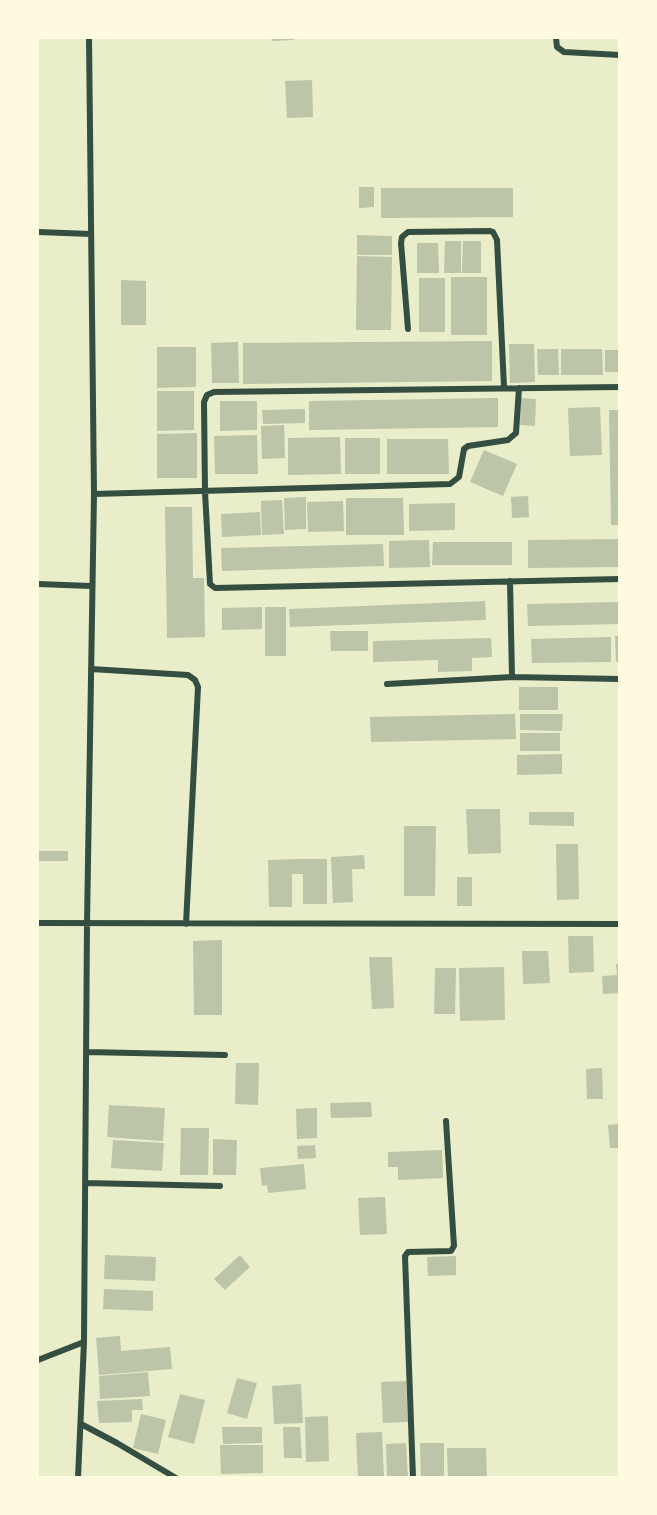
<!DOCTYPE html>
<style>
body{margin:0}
#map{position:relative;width:657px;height:1515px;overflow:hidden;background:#e9edc9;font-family:Signika,sans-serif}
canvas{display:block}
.frame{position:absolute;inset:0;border:39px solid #fefae0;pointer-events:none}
</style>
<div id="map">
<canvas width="657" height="1515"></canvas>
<div class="frame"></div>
</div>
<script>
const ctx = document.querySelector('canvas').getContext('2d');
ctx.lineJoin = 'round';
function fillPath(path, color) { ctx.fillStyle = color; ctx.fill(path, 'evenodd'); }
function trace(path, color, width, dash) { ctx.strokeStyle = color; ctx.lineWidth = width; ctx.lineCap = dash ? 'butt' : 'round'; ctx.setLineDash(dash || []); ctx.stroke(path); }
fillPath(new Path2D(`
 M272 38H294V40L272 41Z
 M312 80 313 117 287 118 285 81Z
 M359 187H374V207L359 208Z
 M381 188H513V217L381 218Z
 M357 235 392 236V255H357Z
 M445 241H461V273H444Z
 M463 241H481V273H462Z
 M417 243H438L439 273H417Z
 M357 256 392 257 391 330H356Z
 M451 277H487V335H451Z
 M419 278H445V332H419Z
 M121 280 146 281V325H121Z
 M492 341V381L243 384V343Z
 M238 342 239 383H212L211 343Z
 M509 344H534L535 382 510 383Z
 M157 347H196V387L157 388Z
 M537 349H558L559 375H538Z
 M561 349H602L603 375H561Z
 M605 350H620V372H605Z
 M157 391H194V430L157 431Z
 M498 398V427L309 430V401Z
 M521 398 536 399 535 426 520 425Z
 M220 401H257V430L220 431Z
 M600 407 602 455 570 456 568 408Z
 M305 409V423L263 424 262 410Z
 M609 410H620V525H611Z
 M284 425 285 458 262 459 261 426Z
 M197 433V478H157V434Z
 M257 435 258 474H215L214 436Z
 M340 437 341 474 288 475V438Z
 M345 438H380V474H345Z
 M387 439H448L449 474H387Z
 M484 450 517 464 503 496 470 482Z
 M528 496 529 517 512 518 511 497Z
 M306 497V529L285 530 284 498Z
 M346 498H403L404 535H346Z
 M282 500 284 534 262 535 261 501Z
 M343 501 344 531 308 532 307 502Z
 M455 503V530L409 531V504Z
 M165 507H192L193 578H204L205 637 167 638Z
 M260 512 261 535 222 537 221 514Z
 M620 539V567L528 568V540Z
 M429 540 430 567 389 568V541Z
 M433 542H512V565H432Z
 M383 544 384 566 222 571 221 548Z
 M485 601 486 620 290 627 289 609Z
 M620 602V624L528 626 527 604Z
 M262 607V629L222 630V608Z
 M265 607H286V656H265Z
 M330 631H368V651H331Z
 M615 636H620V662H616Z
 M611 637V662L532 663 531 639Z
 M491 638 492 657 472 658V671L438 672V660L373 662V641Z
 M519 687H558V710H519Z
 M515 714 516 739 371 742 370 717Z
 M520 714H563L562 731 520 730Z
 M520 733H560V751H520Z
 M562 754V774L517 775V755Z
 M466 809H500L501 853 468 854Z
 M529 812H574V826L529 825Z
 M404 826H436L435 896H404Z
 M556 844H578L579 899 557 900Z
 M38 851H68V861H38Z
 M364 855 365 869H352L353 902 333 903 331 857Z
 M299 859H327V904H303V874H292V907H269L268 860Z
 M457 877H472V906H457Z
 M568 936H593L594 972 569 973Z
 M222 940V1015H194L193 941Z
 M522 951H548L550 983 523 984Z
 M369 957H392L394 1008 372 1009Z
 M616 964H620V993L603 994 602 976 617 975Z
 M504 967 505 1020 460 1021 459 968Z
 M435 968H456L455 1014H434Z
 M236 1063H259L258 1105 235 1104Z
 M602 1068 603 1099H587L586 1069Z
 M371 1102 372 1117 331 1118 330 1103Z
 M109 1105 165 1108 163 1141 107 1137Z
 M317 1108V1138L297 1139 296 1109Z
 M620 1124V1148H610L608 1125Z
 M181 1128H209L208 1175H180Z
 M213 1139 237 1140 236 1175H213Z
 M113 1140 164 1143 162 1171 111 1168Z
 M315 1145 316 1158 298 1159 297 1146Z
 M442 1150 443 1178 398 1180V1167H388V1152Z
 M304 1164 306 1189 268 1193 267 1185 262 1186 260 1168Z
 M385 1197 387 1234 360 1235 358 1198Z
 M105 1255 156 1257 155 1281 104 1279Z
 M240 1255 250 1267 225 1290 214 1279Z
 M456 1256V1275L428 1276 427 1257Z
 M104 1289 153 1291V1311L103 1309Z
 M120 1336 121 1351 170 1347 172 1369 99 1375 96 1338Z
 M148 1372 150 1396 100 1399 99 1376Z
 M237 1378 257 1383 247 1419 227 1413Z
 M406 1381 408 1422 383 1423 381 1382Z
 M301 1384 303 1423 274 1424 272 1386Z
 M180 1394 205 1400 194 1444 168 1437Z
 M142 1399 143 1410H132V1422L99 1423 97 1401Z
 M141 1414 166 1420 158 1454 133 1448Z
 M328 1416 329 1461 306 1462 305 1417Z
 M222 1427H262V1443L223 1444Z
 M283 1427H300L302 1458H284Z
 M382 1432 384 1478H358L356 1433Z
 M406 1443 408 1478H387L386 1444Z
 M420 1443H444V1478H421Z
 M220 1445H263V1473L221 1474Z
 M447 1448H486L487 1478H448Z`), '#bcc5a7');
trace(new Path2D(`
 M556 38 557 47 564 52 620 55
 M38 232 91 234
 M408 329 401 243 402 237 408 232 490 231 493 232 497 240 504 387
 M620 387 214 392 207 395 204 402 205 492 210 584 215 588 620 579
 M94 494 450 484 459 477 464 449 468 446 508 440 516 433 519 388
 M510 581 512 677
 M38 584 91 586
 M91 669 188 675 195 680 198 687 186 924
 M387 684 512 677 620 679
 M38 923 620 924
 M86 1052 225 1055
 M86 1183 220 1186
 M38 1360 84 1342
 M81 1424 117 1443 176 1478
 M78 1478 84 1342 87 923 94 494 89 38
 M413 1478 405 1256 408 1252 451 1251 454 1246 446 1121`), '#344e41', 6);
</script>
